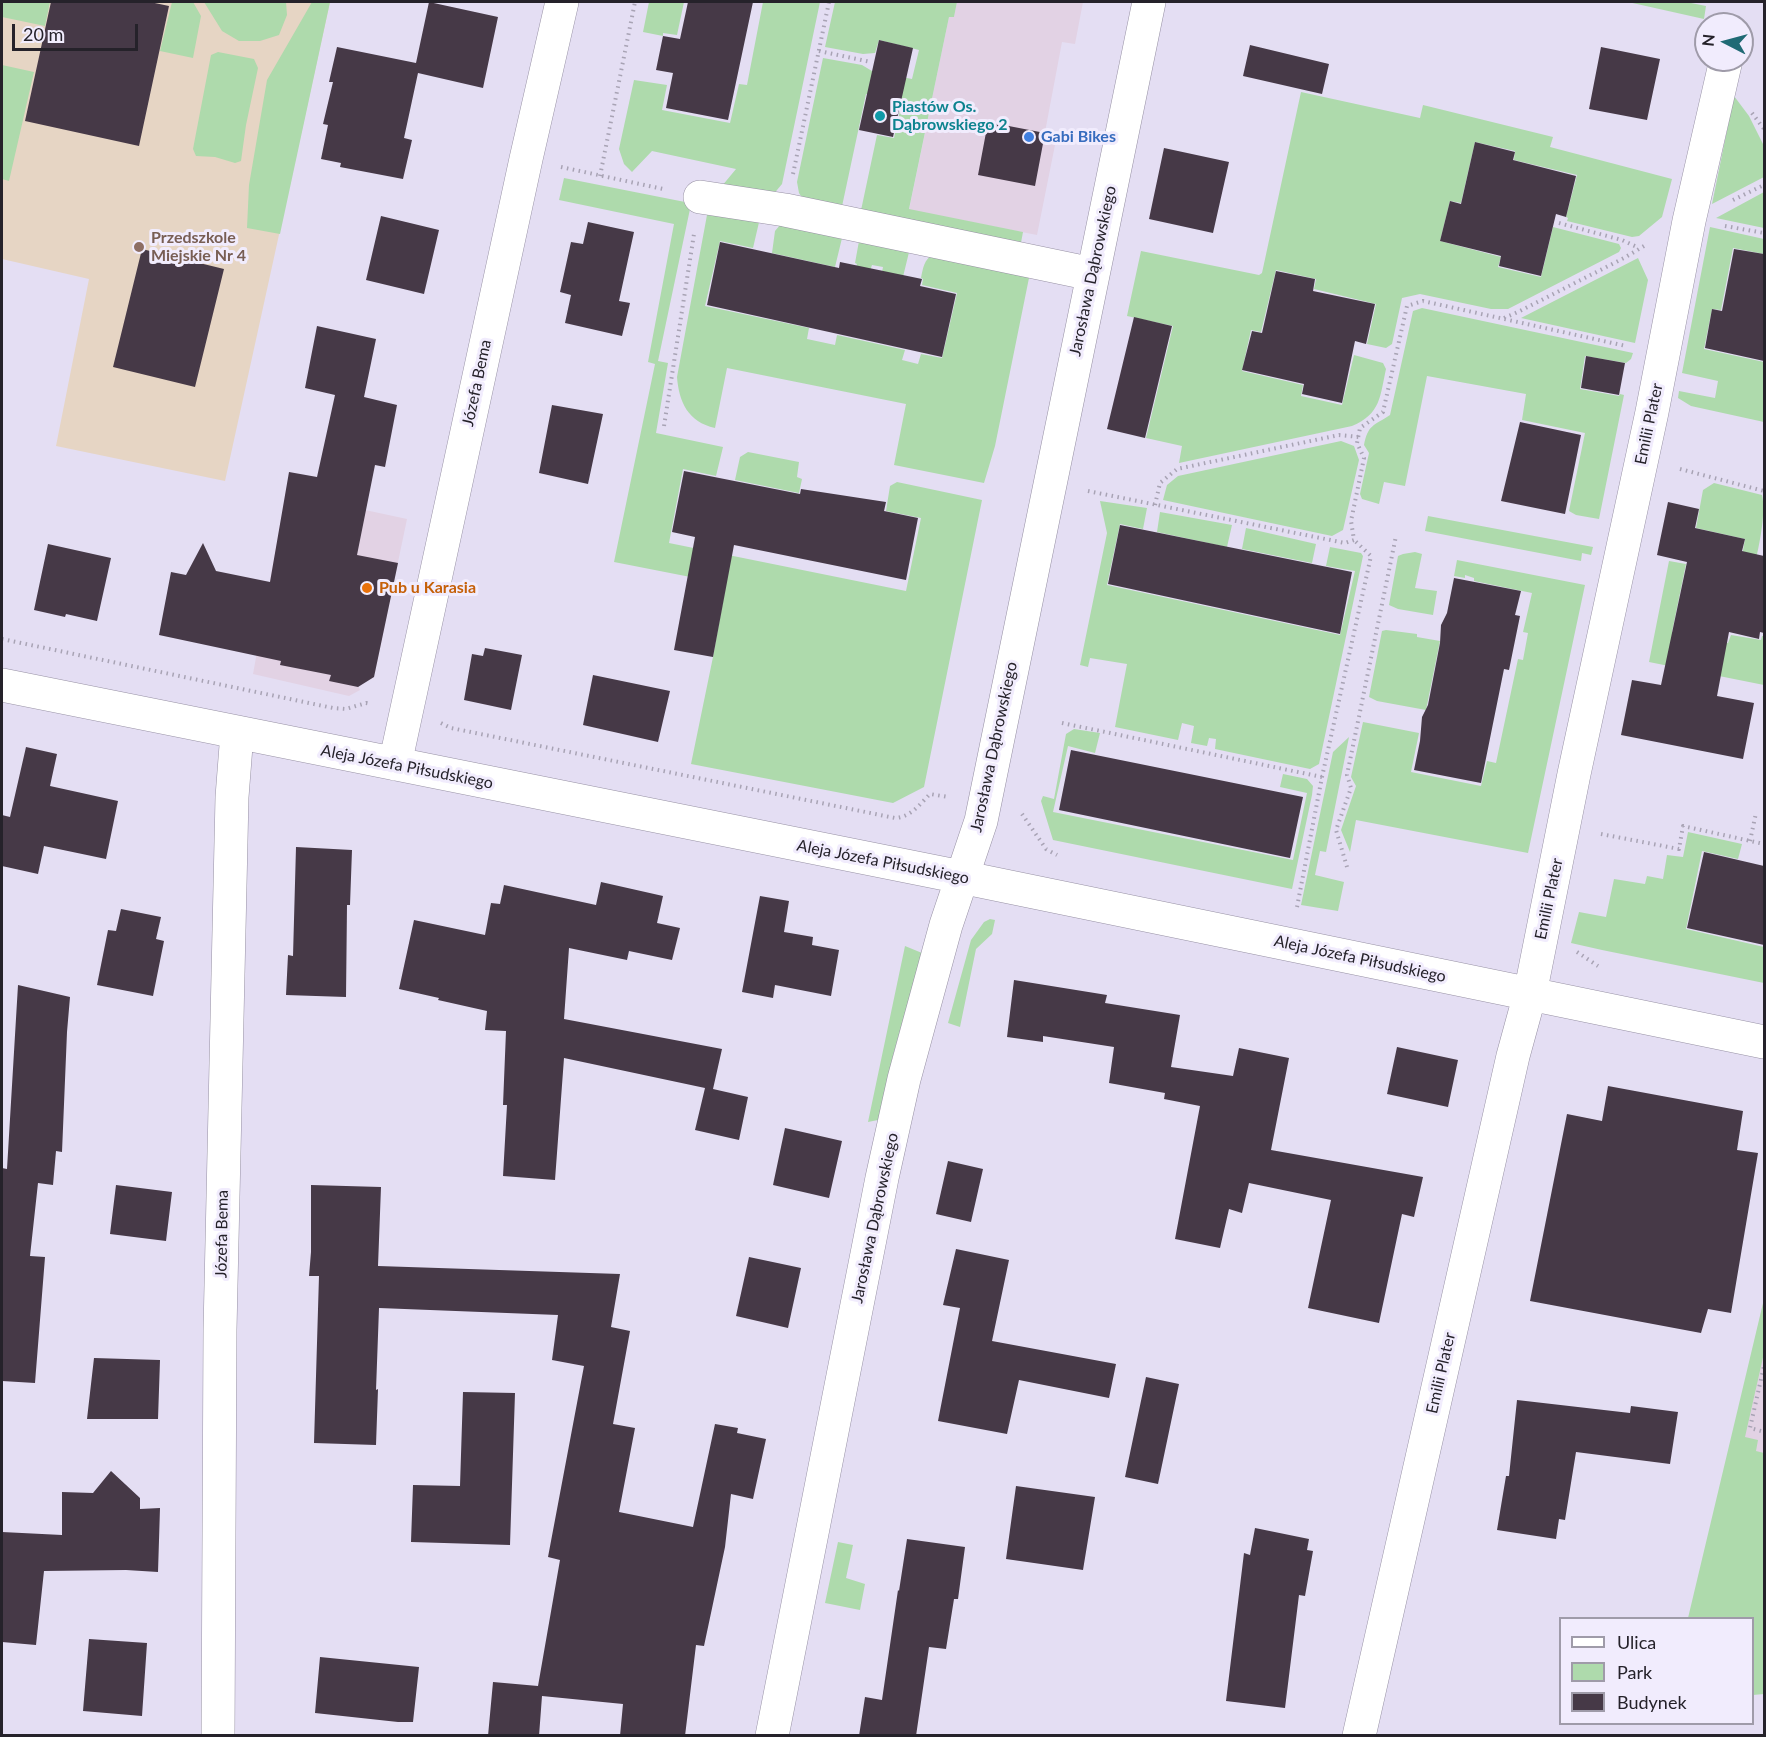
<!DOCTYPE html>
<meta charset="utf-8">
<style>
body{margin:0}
#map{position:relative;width:1766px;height:1737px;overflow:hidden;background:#e4def3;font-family:Lato,sans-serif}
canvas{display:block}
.frame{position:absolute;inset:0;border:3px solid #25222a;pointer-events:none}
.legend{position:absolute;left:1559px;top:1617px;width:195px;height:108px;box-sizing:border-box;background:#f1ecfd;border:2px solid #9f9ba9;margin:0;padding:8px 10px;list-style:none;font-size:18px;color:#25222a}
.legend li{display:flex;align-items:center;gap:12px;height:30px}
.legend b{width:30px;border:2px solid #9f9ba9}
.north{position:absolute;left:1694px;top:12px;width:60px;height:60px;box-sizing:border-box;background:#f1ecfd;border:2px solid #9f9ba9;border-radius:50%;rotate:276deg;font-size:16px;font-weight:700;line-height:24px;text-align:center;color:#25222a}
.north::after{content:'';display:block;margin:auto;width:21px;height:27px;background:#206a75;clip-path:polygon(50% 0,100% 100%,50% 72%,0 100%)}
.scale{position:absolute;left:12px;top:24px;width:126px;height:27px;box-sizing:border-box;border:3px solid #25222a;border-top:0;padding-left:8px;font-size:18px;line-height:21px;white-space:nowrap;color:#25222a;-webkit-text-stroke:4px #f1ecfd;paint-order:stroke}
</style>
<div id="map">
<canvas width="1766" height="1737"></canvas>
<div class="frame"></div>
<ul class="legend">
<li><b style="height:8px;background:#fff"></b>Ulica</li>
<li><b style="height:16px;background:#aedaac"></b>Park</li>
<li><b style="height:16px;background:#463947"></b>Budynek</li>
</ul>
<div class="north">N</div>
<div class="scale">20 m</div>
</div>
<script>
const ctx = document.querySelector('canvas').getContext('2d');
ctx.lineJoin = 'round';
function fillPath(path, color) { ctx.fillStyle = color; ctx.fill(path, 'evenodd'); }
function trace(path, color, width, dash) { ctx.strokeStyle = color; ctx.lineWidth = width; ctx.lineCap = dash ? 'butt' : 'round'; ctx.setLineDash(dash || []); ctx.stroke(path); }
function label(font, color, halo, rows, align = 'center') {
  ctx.font = font + ' Lato,sans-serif'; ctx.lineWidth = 6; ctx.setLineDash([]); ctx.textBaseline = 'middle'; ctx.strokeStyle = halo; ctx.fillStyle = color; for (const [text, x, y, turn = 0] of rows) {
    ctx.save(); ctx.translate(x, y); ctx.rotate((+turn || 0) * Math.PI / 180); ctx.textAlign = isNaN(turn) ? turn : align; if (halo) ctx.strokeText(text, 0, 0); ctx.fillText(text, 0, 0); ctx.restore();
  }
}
fillPath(new Path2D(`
 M957 2H1083L1075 44 1062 42 1045 132 1057 135 1037 235 909 210 949 17H954Z
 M286 493 407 519 374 677 358 686 360 690 349 696 253 674Z
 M1764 1299V1467L1728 1458Z`), '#e2d2e4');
fillPath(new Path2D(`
 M5 2H330L225 481 56 446 89 279 2 259V20Z`), '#e6d5c4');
fillPath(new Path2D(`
 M2 2H50L45 26 2 17Z
 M172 2H193L201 16 193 58 160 51Z
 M204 2H286L287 15 279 35 260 41H239L222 31Z
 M312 2H330L280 234 247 228 249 185 267 80Z
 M649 2H684L677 35 663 33V36L643 32Z
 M763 2H820L782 184 772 196 717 192 736 169 652 151 632 172 624 164 619 149 634 80 667 85 662 110 730 123 739 84 747 85Z
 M835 2H957L954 17H949L909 209 1023 232 1020 248 860 215 877 135 894 138 902 102 866 94 841 211 803 199 799 193 797 182 823 58 862 65 872 71 912 79 919 50 879 40 875 53 863 54 825 47Z
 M1628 2H1686L1706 6 1704 19Z
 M218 52 254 59 258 68 246 125 241 161 235 163 215 157 196 156 193 149 211 55Z
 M2 65 34 72 9 181 2 179Z
 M1301 92 1420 118 1423 105 1553 137 1550 147 1672 179 1662 217 1639 236 1632 237 1567 221 1568 218 1566 217 1577 175 1514 160 1515 151 1475 142 1461 203 1450 201 1440 241 1501 257 1498 267 1541 277 1553 227 1619 244 1621 248 1619 252 1508 309H1491L1420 294 1402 298 1392 344 1386 348 1367 344 1376 304 1314 289 1316 279 1276 270 1261 332 1251 330 1242 371 1303 385 1301 396 1342 405 1354 355 1383 363 1386 369C1380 396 1381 414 1352 426L1179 463 1182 446 1146 438 1173 326 1127 316 1141 251 1259 275 1262 273Z
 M1734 96 1749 116 1763 144 1764 177 1712 204Z
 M564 178 685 202 690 209 658 361 668 363 656 433 723 447 716 476 683 469 669 543 906 591 921 518 886 511 890 486 897 482 982 500 924 787 893 803 691 764 713 657 726 584 614 562 655 364 648 362 674 224 559 200Z
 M1764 192V228L1716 218Z
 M707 215 760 218 753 248 720 241 705 306 809 328 807 339 835 345 837 335 905 350 902 360 918 364 921 354 942 358 957 293 922 285 923 279 921 278C923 268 924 260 933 254L1030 273 995 446 984 483 894 465 906 404 727 368 715 428C688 422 679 402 677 377Z
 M780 225 843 234 835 267 772 253 775 231Z
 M1710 227 1764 239V254L1733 248 1721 310 1712 309 1704 349 1764 362V422L1691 406 1678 398 1679 391 1715 398 1718 381 1682 373Z
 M859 241 910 248 902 281 881 277 883 267 872 265 869 274 855 271 857 264 855 263Z
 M1638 258 1648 280 1635 343 1521 318Z
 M1422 308 1633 353 1631 359 1626 363 1585 356 1580 389 1619 396 1620 394 1624 395 1599 519 1576 515 1569 511 1585 433 1522 420 1526 394 1427 376 1405 486 1384 482 1379 504 1362 499 1360 494 1369 453 1364 445C1368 425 1373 426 1390 415L1413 311Z
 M1341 441 1354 446 1359 460 1343 530 1332 536 1163 500 1167 485 1178 476Z
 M748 452 799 462 797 477 802 479 799 493 735 480 740 457Z
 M1714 483 1762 495C1766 511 1760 542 1756 559L1742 556 1745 539 1696 528 1703 490Z
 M1100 501 1147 508 1143 529 1120 524 1107 585 1340 635 1355 571 1326 566 1330 547 1361 553 1363 556 1319 764 1310 769 1215 749 1216 739 1209 738 1207 746 1191 743 1194 726 1182 723 1178 740 1115 727 1127 664 1090 658 1088 667 1080 665 1107 533Z
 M1160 512 1232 525 1227 547 1157 532Z
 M1428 516 1593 547 1591 555 1582 553 1581 561 1425 531Z
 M1246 528 1316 544 1312 563 1242 549Z
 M1415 552 1422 554 1415 588 1437 591 1433 615 1398 609 1389 605 1398 556 1403 554Z
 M1457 560 1585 585 1528 853 1356 820 1350 852 1341 830 1356 786 1351 777 1363 722 1419 733 1411 772 1481 786 1487 761 1496 763 1518 659 1523 660 1528 633 1523 632 1532 593 1474 581V578L1465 575V578L1454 576Z
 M1669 561 1686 564 1672 632 1728 643 1731 635 1761 640 1762 636H1764V685L1649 662Z
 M1386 630 1417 634V637L1440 641 1426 710 1377 701 1369 697 1382 631Z
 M1074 729 1100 733 1095 753 1068 746 1053 812 1293 860 1307 793 1280 787 1283 774 1307 779 1313 786 1312 795 1292 889 1053 840 1041 801 1043 796 1054 799 1066 734Z
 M1349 737 1326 852 1320 851 1315 875 1344 882 1338 911 1301 905 1333 752Z
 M1688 832 1742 844 1738 859 1702 851 1686 929 1764 947V983L1602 950 1571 943 1579 912 1606 917 1614 879 1645 884 1647 876 1663 879 1667 855 1683 857Z
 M990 919 995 920 992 934 976 949 960 1027 948 1023 971 940 984 922Z
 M905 946 922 953 894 1052 878 1120 868 1122Z
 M1764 1299V1353L1745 1437 1758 1440 1756 1451 1764 1453V1694L1753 1695 1752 1618H1688Z
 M838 1542 853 1545 846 1578 865 1584 860 1610 825 1603Z`), '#aedaac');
fillPath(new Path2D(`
 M51 2H150L169 6 139 146 25 121Z
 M429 2 498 17 483 88 418 73 404 138 412 140 403 179 340 167 341 163 321 159 328 125 323 124 333 82H329L337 47 416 63Z
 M688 2H753L728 120 666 108 673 73 656 70 663 36 680 39Z
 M879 40 913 48 893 137 859 130Z
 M1250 45 1329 64 1322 94 1243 76Z
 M1601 47 1660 59 1647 120 1589 109Z
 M988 122 1045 133 1035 186 978 175Z
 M1475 142 1515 152 1513 160 1576 176 1566 217 1556 214 1541 276 1499 266 1501 256 1440 241 1450 201 1461 204Z
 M1164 148 1229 162 1213 233 1149 219Z
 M381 216 439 230 424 294 366 280Z
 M588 222 634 232 619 301 630 303 622 336 565 323 571 295 560 292 571 242 583 244Z
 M720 242 839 268 840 262 922 279 920 286 956 294 942 357 707 305Z
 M142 249 224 269 195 387 113 367Z
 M1734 249 1764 254V361L1705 348 1712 309 1722 311Z
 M1276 271 1315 279 1313 291 1375 304 1366 344 1355 341 1342 403 1302 394 1304 384 1242 370 1252 331 1262 333Z
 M1134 317 1172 326 1145 438 1107 429Z
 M317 326 376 339 364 397 397 405 385 467 375 465 357 555 398 563 374 677 358 687 329 681 331 675 280 665 281 661 159 635 171 572 186 575 203 543 216 571 270 582 289 472 317 477 335 395 305 388Z
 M1586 356 1625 363 1619 395 1581 388Z
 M552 405 603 414 588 484 539 473Z
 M1520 422 1581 435 1565 514 1501 501Z
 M684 471 800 494 801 489 886 502 884 511 918 518 906 580 734 545 713 657 674 650 695 537 672 532Z
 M1668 502 1699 509 1695 528 1745 539 1742 551 1764 556V633L1760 632 1759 639 1729 632 1717 696 1754 703 1743 759 1621 735 1632 680 1661 685 1687 562 1657 555Z
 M1120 525 1352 572 1340 634 1108 584Z
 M48 544 111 558 97 621 66 614 65 617 34 610Z
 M1454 578 1521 591 1515 615 1520 616 1509 670 1504 669 1481 783 1414 770 1420 741 1422 717 1428 705 1440 643 1441 625 1447 613Z
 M485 648 522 655 511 710 464 700 472 654 483 656Z
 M593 675 670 691 658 742 583 725Z
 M26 747 57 754 50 786 118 801 106 859 44 846 38 874 2 866V815L10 817Z
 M1071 750 1303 797 1290 858 1059 810Z
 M296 847 352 850 350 905H347L346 997 286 995 288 955 293 956Z
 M1704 852 1764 866V945L1687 928Z
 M601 882 663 896 657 923 680 928 672 960 629 951 627 960 569 948 564 1019 722 1049 713 1089 748 1097 739 1140 695 1130 705 1088 564 1058 555 1180 503 1176 507 1105H503L506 1031 485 1030 487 1011 438 1000 439 998 399 989 414 920 485 935 491 903 500 904 504 885 596 905Z
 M760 896 789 901 784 932 813 937 812 945 839 950 831 996 775 985 773 998 742 992Z
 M121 909 161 917 156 939 164 941 153 996 97 985 108 930 116 931Z
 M1014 980 1107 995 1105 1003 1180 1015 1171 1067 1233 1076 1239 1048 1289 1058 1271 1150 1423 1177 1414 1217 1402 1214 1379 1323 1308 1308 1331 1200 1249 1183 1242 1213 1229 1209 1220 1248 1175 1239 1200 1106 1164 1099 1165 1093 1109 1083 1114 1047 1043 1036V1042L1007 1037Z
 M18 985 70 997 67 1032 62 1152 56 1151 53 1185 38 1183 30 1256 45 1257 35 1383 2 1381V1168L7 1169Z
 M1397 1047 1458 1060 1448 1107 1387 1094Z
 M1608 1086 1743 1111 1737 1150 1758 1153 1731 1313 1708 1309 1701 1333 1530 1301 1567 1114 1602 1121Z
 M785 1128 842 1141 829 1198 773 1185Z
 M948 1161 983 1169 971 1222 936 1214Z
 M116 1185 172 1192 166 1241 110 1234Z
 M311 1185 381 1187 378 1266 620 1274 611 1327 630 1331 613 1424 635 1428 619 1512 693 1527 715 1424 738 1428 737 1433 766 1439 753 1499 731 1494 725 1547 704 1646 696 1645 685 1736H620L623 1704 542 1696 539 1736H488L493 1682 538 1686 560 1560 548 1557 584 1366 552 1360 558 1315 379 1308 376 1390 378 1389 376 1445 314 1443 319 1276H309L311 1252Z
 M956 1249 1009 1260 992 1341 1116 1364 1109 1398 1019 1380 1007 1434 938 1421 960 1308 943 1305Z
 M749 1257 801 1268 788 1328 736 1316Z
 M94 1358 160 1360 158 1419H87Z
 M1146 1377 1179 1384 1158 1484 1125 1477Z
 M463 1392 515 1393 510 1545 411 1542 413 1485 460 1486Z
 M1517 1400 1630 1413 1631 1406 1678 1412 1670 1464 1576 1452 1565 1520 1559 1519 1556 1539 1497 1530 1506 1476H1509Z
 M111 1471 140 1498V1509L160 1508 158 1572 126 1570 44 1571 36 1645 2 1642V1532L62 1535V1492L93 1493Z
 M1016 1486 1095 1497 1083 1570 1006 1559Z
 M1255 1528 1309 1539 1307 1550 1313 1551 1305 1596 1299 1595 1285 1708 1226 1701 1244 1553 1250 1555Z
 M907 1539 965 1547 958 1599H954L946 1649 929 1647 916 1736H859L865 1697 882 1700 898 1590 899 1591Z
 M89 1639 147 1643 142 1716 83 1711Z
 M320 1657 419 1667 413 1722H398L315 1713Z`), '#463947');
const minor = new Path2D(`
 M700 197 785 210 1092 274
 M2 685 961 877 1764 1042
 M395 764 526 159 562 2
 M218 1736 220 1330 232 797 237 733
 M772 1736 882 1178 904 1079 946 925 981 821 1149 2
 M1359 1736 1513 1056 1530 994 1574 774 1652 412 1689 221 1726 60`);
trace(minor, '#9791a4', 34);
trace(new Path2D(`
 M819 51 871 62
 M1752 113 1764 129
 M561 167 663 189
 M793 174 829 2
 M600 176 635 2
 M1733 200 1764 185
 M1559 223 1622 240 1639 248
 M1725 226 1764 233
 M1504 318 1518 312 1624 258 1644 246
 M664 426 694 234
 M1680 469 1764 491
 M1088 491 1345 543 1354 540 1351 521 1364 458 1357 443 1360 428 1383 412 1407 306 1423 301 1626 346
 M1155 505 1160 483 1177 469 1339 435 1359 437
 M2 639 333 708 346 709 366 703 371 704
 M441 723 451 728 895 818C911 817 920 804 930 794L948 797
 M1062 723 1322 777
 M1022 814 1046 849 1057 855
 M1601 834 1679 849 1683 826 1764 844
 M1750 841 1756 813
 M1347 867 1336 830 1351 788 1347 775 1396 536
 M1297 907 1322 777 1371 556 1354 540
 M1577 952 1598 966
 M1761 1431 1750 1428 1764 1366`), '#a8a3b4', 4, [1.5, 4.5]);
trace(minor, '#fff', 33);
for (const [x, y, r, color] of [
 [880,116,6,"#0f9aa8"],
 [1029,137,6,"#3f7fe0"],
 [139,247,6,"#8d6e63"],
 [367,588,6,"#e8710a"]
]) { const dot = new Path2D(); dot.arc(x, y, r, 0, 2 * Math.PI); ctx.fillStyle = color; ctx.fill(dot); trace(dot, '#f1ecfd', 2); }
label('bold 16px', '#0d838f', '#f1ecfd', [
 ["Piastów Os.",892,107],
 ["Dąbrowskiego 2",892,125]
], 'left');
label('bold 16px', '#366cbe', '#f1ecfd', [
 ["Gabi Bikes",1041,137]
], 'left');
label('bold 16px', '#785e54', '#f1ecfd', [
 ["Przedszkole",151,238],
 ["Miejskie Nr 4",151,256]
], 'left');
label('16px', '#25222a', '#f1ecfd', [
 ["Jarosława Dąbrowskiego",1093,271,-78],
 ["Józefa Bema",477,383,-78],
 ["Emilii Plater",1649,424,-78],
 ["Jarosława Dąbrowskiego",994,747,-78],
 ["Aleja Józefa Piłsudskiego",407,767,11],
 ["Aleja Józefa Piłsudskiego",883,862,11],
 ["Emilii Plater",1549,899,-78],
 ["Aleja Józefa Piłsudskiego",1360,959,12],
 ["Jarosława Dąbrowskiego",875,1218,-78],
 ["Józefa Bema",222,1234,-89],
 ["Emilii Plater",1441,1373,-77]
]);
label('bold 16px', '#c56008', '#f1ecfd', [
 ["Pub u Karasia",379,588]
], 'left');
</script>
